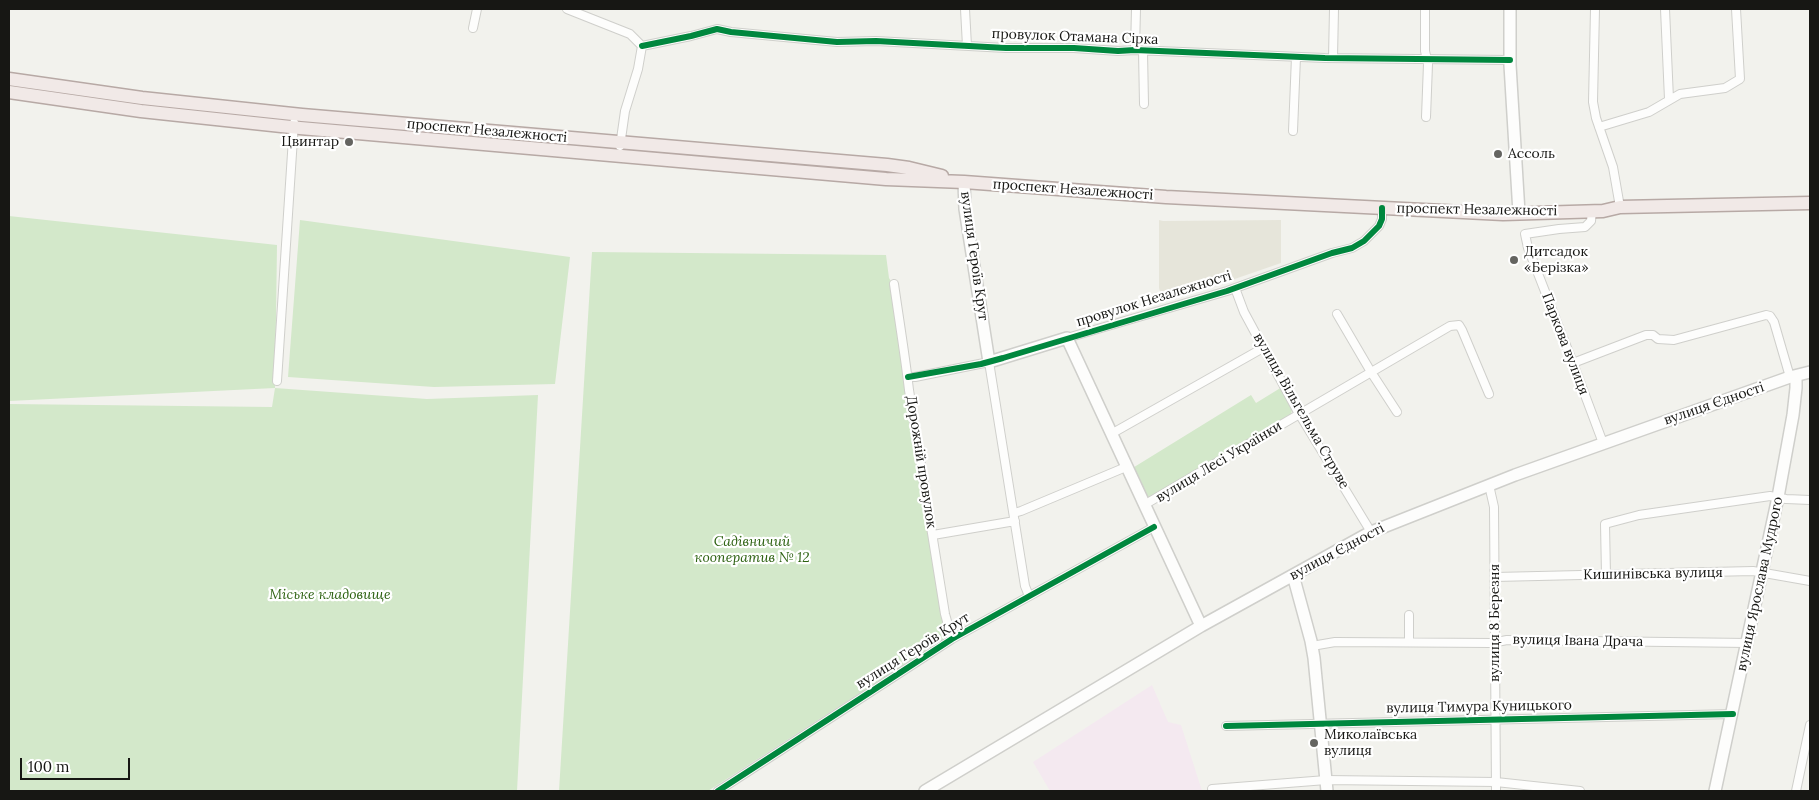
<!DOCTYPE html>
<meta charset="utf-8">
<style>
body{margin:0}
#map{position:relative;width:1819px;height:800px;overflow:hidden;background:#f2f2ed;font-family:Lora,serif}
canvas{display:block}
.frame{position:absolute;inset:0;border:10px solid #171714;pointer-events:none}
.scale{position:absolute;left:20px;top:758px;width:110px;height:22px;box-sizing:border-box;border:2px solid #171714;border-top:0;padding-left:6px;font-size:15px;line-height:18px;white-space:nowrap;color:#171714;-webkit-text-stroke:4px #fff;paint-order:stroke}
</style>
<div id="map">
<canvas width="1819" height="800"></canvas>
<div class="frame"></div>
<div class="scale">100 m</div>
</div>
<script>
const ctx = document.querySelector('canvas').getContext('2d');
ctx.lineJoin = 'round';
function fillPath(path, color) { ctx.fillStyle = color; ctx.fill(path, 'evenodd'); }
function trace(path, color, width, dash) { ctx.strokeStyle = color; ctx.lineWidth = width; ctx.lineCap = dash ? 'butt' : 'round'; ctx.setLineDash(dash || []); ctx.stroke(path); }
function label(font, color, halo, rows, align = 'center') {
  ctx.font = font + ' Lora,serif'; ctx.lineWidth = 4.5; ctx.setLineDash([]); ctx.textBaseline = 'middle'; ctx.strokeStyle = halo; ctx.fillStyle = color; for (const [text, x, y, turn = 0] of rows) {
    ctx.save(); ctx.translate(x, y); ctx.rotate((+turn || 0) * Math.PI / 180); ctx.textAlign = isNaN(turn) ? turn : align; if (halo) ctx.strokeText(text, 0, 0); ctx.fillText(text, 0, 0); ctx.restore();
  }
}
fillPath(new Path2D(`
 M1159 220 1163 221 1281 220V263L1226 282H1218L1162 299 1159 288Z`), '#e6e5da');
fillPath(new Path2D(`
 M1152 685 1168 722 1181 725 1202 791H1050L1033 762Z`), '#f4e9f0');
fillPath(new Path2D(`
 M9 216 277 245 275 388 427 399 538 395 517 791H9V404L272 407 275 388 9 401Z
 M300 220 570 257 555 384 434 387 288 377Z
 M592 252 886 255 889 278 892 283 945 635 942 640 708 791H559Z
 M1282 387 1292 409 1291 415 1149 501 1131 469 1251 395 1256 403Z`), '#d3e8ca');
const street = new Path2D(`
 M567 9 630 34 642 46
 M965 9 967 46
 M1425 9V51L1428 64 1426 117
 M1595 9 1593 102 1596 118 1613 167 1620 207
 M1665 9 1669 99
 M473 28 477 9
 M642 46 691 36 717 29 731 32 837 42 876 41 1006 48H1074L1118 51 1135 50 1325 58 1510 60
 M1135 50 1136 9
 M1143 51 1144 104
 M1333 58 1334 9
 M1599 127 1649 112 1680 94 1725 88 1740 79 1736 9
 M1293 131 1296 57
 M620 146 625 111 638 69 642 46
 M1592 211 1591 221 1585 227 1559 229 1525 234 1528 248 1573 363 1603 443
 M894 284C899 319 905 355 909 390L945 614 952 639
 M1235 288 1244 312 1298 412 1371 532
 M1337 314 1371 372 1397 412
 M1067 338 1227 291 1332 253 1352 248 1364 241 1379 226 1382 219V208
 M1573 363 1646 335H1653L1658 339 1674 340 1766 315 1770 316 1774 322 1790 377
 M908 377H915L989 362 1025 586 1029 596
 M277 381 294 123
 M1111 434 1263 348
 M1489 485 1494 507 1496 791
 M1144 505 1450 326 1459 325 1462 330 1489 394
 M1014 513 1021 511 1126 467
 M933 535 1015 521
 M1606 575 1605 524 1639 515 1770 496 1786 499 1810 500
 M1495 577 1753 571 1810 581
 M1409 615V642
 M1312 646 1335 642 1492 643 1507 640 1748 643
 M1226 726 1733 714
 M1212 789 1326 780 1496 782 1580 791
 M718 791 952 639 1154 527
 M1796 791 1810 725`);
const secondary = new Path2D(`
 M1510 9V65L1519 213
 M964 182 965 209 989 362 1067 338 1201 626
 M1293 575 1311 641 1314 658 1327 791
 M925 791 1201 626 1371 532 1515 475 1790 377 1810 372
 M1715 791 1778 497 1793 415 1796 388V376`);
const primary = new Path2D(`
 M9 79 142 98 302 115 887 165 909 168 942 176
 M9 92 141 111 300 128 886 179 964 182 1166 197 1503 214 1603 211 1620 207 1810 203`);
trace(street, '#cfcfcb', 10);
trace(secondary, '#cfcfcb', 14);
trace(primary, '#b7a9a5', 15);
trace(street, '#fdfdfc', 8);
trace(secondary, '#fdfdfc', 11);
trace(primary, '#f1e9e7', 12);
trace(new Path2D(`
 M642 46 691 36 717 29 731 32 837 42 876 41 1006 48H1074L1118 51 1135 50 1325 58 1510 60
 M908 377 981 364 1003 358 1227 291 1332 253 1352 248 1364 241 1379 226 1382 219V208
 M1226 726 1733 714
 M718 791 952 639 1154 527`), '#00873e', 6);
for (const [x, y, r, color] of [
 [349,142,5,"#646460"],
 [1498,154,5,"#646460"],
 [1514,260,5,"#646460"],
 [1314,743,5,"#646460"]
]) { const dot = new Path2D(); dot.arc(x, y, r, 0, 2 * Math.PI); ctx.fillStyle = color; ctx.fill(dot); trace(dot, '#fff', 2); }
label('14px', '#171714', '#fff', [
 ["провулок Отамана Сірка",1075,37,2],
 ["проспект Незалежності",487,131,5],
 ["проспект Незалежності",1073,190,4],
 ["проспект Незалежності",1477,210,1],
 ["вулиця Героїв Крут",974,256,82],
 ["провулок Незалежності",1154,299,-17],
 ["Паркова вулиця",1565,344,69],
 ["вулиця Єдності",1714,404,-19],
 ["вулиця Вільгельма Струве",1301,411,60],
 ["Дорожній провулок",921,462,81],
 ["вулиця Лесі Українки",1219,462,-31],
 ["вулиця Єдності",1337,552,-28],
 ["Кишинівська вулиця",1653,574,-1],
 ["вулиця Ярослава Мудрого",1760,584,-78],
 ["вулиця 8 Березня",1495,623,-90],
 ["вулиця Івана Драча",1578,641,1],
 ["вулиця Героїв Крут",913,651,-32],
 ["вулиця Тимура Куницького",1479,707,-1]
]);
label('14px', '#171714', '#fff', [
 ["Цвинтар",339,142,"right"],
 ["Ассоль",1508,154],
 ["Дитсадок",1524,252],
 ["«Берізка»",1524,268],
 ["Миколаївська",1324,735],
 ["вулиця",1324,751]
], 'left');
label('italic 14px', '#2c6110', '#fff', [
 ["Садівничий",752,542],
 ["кооператив № 12",752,558],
 ["Міське кладовище",330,595]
]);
</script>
